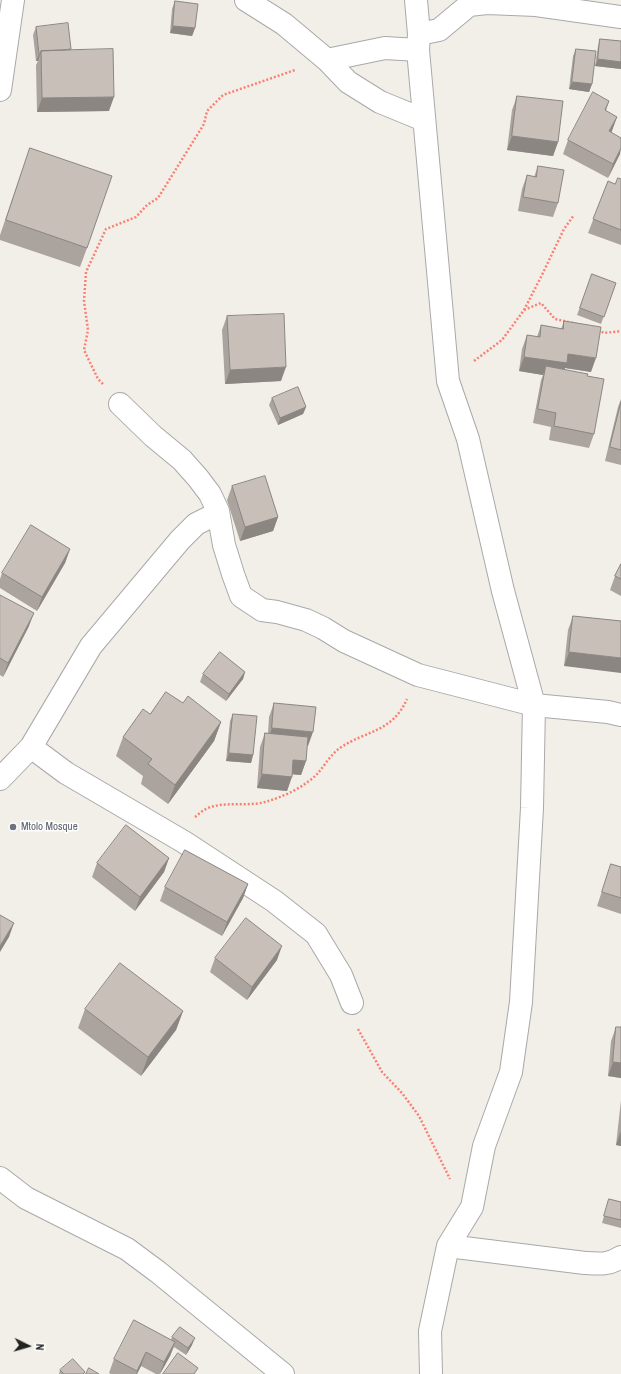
<!DOCTYPE html>
<style>
body{margin:0}
#map{position:relative;width:621px;height:1374px;overflow:hidden;background:#f2efe9;font-family:"Archivo Narrow",sans-serif}
canvas{display:block}
.north{position:absolute;left:8px;top:1326px;width:40px;height:40px;-webkit-text-stroke:3px #fff;paint-order:stroke;rotate:95deg;font-size:11px;font-weight:700;line-height:16px;text-align:center;color:#222}
.north::after{content:'';display:block;margin:auto;width:14px;height:18px;background:#222;clip-path:polygon(50% 0,100% 100%,50% 72%,0 100%)}
</style>
<div id="map">
<canvas width="621" height="1374"></canvas>
<div class="north">N</div>
</div>
<script>
const ctx = document.querySelector('canvas').getContext('2d');
ctx.lineJoin = 'round';
function trace(path, color, width, dash) { ctx.strokeStyle = color; ctx.lineWidth = width; ctx.lineCap = dash ? 'butt' : 'round'; ctx.setLineDash(dash || []); ctx.stroke(path); }
function fillPath(path, color) { ctx.fillStyle = color; ctx.fill(path, 'evenodd'); }
function label(font, color, halo, rows, align = 'center') {
  ctx.font = font + ' "Archivo Narrow",sans-serif'; ctx.lineWidth = 3; ctx.setLineDash([]); ctx.textBaseline = 'middle'; ctx.strokeStyle = halo; ctx.fillStyle = color; for (const [text, x, y, turn = 0] of rows) {
    ctx.save(); ctx.translate(x, y); ctx.rotate((+turn || 0) * Math.PI / 180); ctx.textAlign = isNaN(turn) ? turn : align; if (halo) ctx.strokeText(text, 0, 0); ctx.fillText(text, 0, 0); ctx.restore();
  }
}
const minor = new Path2D(`
 M246 0 284 24 327 60 348 82 380 102 424 120
 M416 0 419 34 418 50 448 381 468 439 503 591 534 705 532 808 521 1002 511 1072 484 1146 472 1207 448 1246 430 1331 431 1374
 M419 34 439 30 469 5 487 3 536 5 621 17
 M327 60 385 48 418 50
 M0 90 13 0
 M120 404 153 436 182 460 198 478 210 494 218 511 224 545 233 574 241 596 262 610 277 612 306 620 323 628 344 641 418 675 534 705 608 712 621 715
 M31 747 66 773 184 842 274 901 316 934 341 975 352 1003
 M0 779 31 747 91 646 180 540 196 524 214 515 218 511
 M0 1178 26 1198 127 1249 158 1272 283 1374
 M448 1246 585 1263C599 1264 609 1265 621 1257`);
trace(minor, '#a9a9a9', 24);
trace(new Path2D(`
 M524 310 541 303 555 319 582 325
 M598 330 604 333 621 331
 M474 361 502 340 524 310 541 277 564 229 574 215
 M103 384 98 379 84 350 88 330 84 301 86 272 106 229 136 217 147 205 158 198 204 124 207 111 223 95 295 70
 M195 817C199 814 203 810 208 808 226 801 246 807 265 802 283 797 305 787 318 773 325 765 331 754 340 748 366 730 392 733 407 699
 M358 1029 382 1072 402 1093 419 1116 450 1179`), '#fa8072', 2.5, [2, 2]);
trace(minor, '#fff', 22);
fillPath(new Path2D(`
 M175 1 195 28 192 36 170 33 172 9Z
 M36 27 71 50 109 111 37 112 36 65 38 61H36L33 35Z
 M600 39 621 41V69L595 66 598 46Z
 M576 49 592 84 589 92 569 89 573 56Z
 M517 96 558 142 553 156 507 150 512 110Z
 M609 101 606 111 617 117 611 132 620 154 608 178 563 154 568 140Z
 M30 148 87 248 80 267 0 240V235Z
 M538 166 558 203 553 217 518 211 522 189 527 175 534 177Z
 M621 179V245L588 233 608 181 615 184Z
 M592 274 616 283 601 324 577 315Z
 M227 316 281 381 225 384 222 330Z
 M564 321 591 372 565 368V370L587 376 594 434 589 448 549 440 551 427 533 423 541 380 543 375 519 371 522 349 527 335 537 337 541 325 561 329Z
 M272 398 306 407 303 414 278 425 269 405Z
 M621 399V465L605 461 618 407Z
 M232 486 278 517 273 531 240 541 227 500Z
 M70 549 65 563 37 611 0 588V579L2 573Z
 M621 564V596L610 590 615 576Z
 M0 595 29 626 3 677 0 675Z
 M573 616 621 621 564 666 568 630Z
 M245 672 243 679 226 701 200 682 203 674Z
 M183 703 221 722 214 741 168 804 141 784 143 776 116 756 123 737 150 714Z
 M274 703 308 746H307L306 761 301 775 292 774 287 791 257 788 260 747 265 733H268L269 717Z
 M233 714 253 755 251 763 226 761 230 721Z
 M169 858 164 872 135 911 92 877 97 863Z
 M611 864 621 867V914L597 906Z
 M248 884 243 898 222 936 160 901 165 887Z
 M215 958 277 960 247 1000 210 972Z
 M85 1009 183 1011 176 1030 141 1076 78 1028Z
 M616 1027H621V1078L608 1076 611 1041Z
 M621 1100V1146L616 1145Z
 M609 1199 621 1202V1228L602 1223Z
 M172 1337 192 1345 186 1355 174 1347 170 1356 160 1374H156L141 1366 137 1374H111L109 1373 114 1359 171 1340Z
 M60 1370 85 1372 84 1374H59Z`), '#aba49e');
fillPath(new Path2D(`
 M173 26 195 28 192 36 170 33Z
 M39 54H40L38 61H36Z
 M598 59 621 62V69L595 66Z
 M572 82 592 84 589 92 569 89Z
 M114 97 109 111 37 112 42 98Z
 M617 117 612 131 604 145 609 131Z
 M512 136 558 142 553 156 507 150Z
 M621 148 620 154 608 178 613 164Z
 M568 354 596 358 591 372 565 368 562 377 546 366 543 375 519 371 524 357Z
 M286 367 281 381 225 384 230 370Z
 M306 407 303 414 278 425 280 418Z
 M278 517 273 531 240 541 245 527Z
 M70 549 65 563 37 611 42 597Z
 M34 613 29 626 3 677 8 663Z
 M569 652 621 658V673L564 666Z
 M245 672 243 679 226 701 229 694Z
 M221 722 214 741 168 804 175 785Z
 M272 728 313 732 308 746 267 742Z
 M229 753 253 755 251 763 226 761Z
 M293 760 306 761 301 775 288 774Z
 M262 774 292 777 287 791 257 788Z
 M169 858 164 872 135 911 140 897Z
 M248 884 243 898 222 936 227 922Z
 M14 923 9 937 0 952V946Z
 M282 946 277 960 247 1000 252 987Z
 M183 1011 176 1030 141 1076 148 1057Z
 M613 1062 621 1063V1078L608 1076Z
 M621 1131V1146L616 1145Z
 M195 1338 192 1345 186 1355 188 1348Z
 M175 1342 170 1356 160 1374 164 1362Z
 M146 1352 141 1366 137 1374H136Z`), '#8b8681');
const building = new Path2D(`
 M175 1 198 4 195 28 173 26Z
 M68 23 71 49 64 50 41 51 40 54H39L36 27Z
 M600 39 621 41V62L598 59Z
 M113 49 114 97 42 98 41 51Z
 M576 49 596 51 592 84 572 82Z
 M593 92 609 101 605 110 617 117 609 131 621 138V148L613 164 568 140Z
 M517 96 563 101 558 142 512 136Z
 M30 148 112 176 87 248 6 220Z
 M538 166 564 170 558 203 523 197 527 175 536 177Z
 M618 178 621 179V230L593 219 608 181 615 184Z
 M592 274 616 283 604 317 580 308Z
 M284 314 286 367 230 370 227 316Z
 M564 321 601 327 596 358 568 354 567 363 524 357 527 335 540 337 541 325 563 329Z
 M546 366 588 374 587 376 604 379 594 434 554 426 556 413 538 409Z
 M298 387 306 407 280 418 272 398Z
 M621 402V450L610 447Z
 M265 476 278 517 245 527 232 486Z
 M31 525 70 549 42 597 2 573Z
 M621 564V579L615 576Z
 M0 595 34 613 8 663 0 658Z
 M573 616 621 621V658L569 652Z
 M220 652 245 672 229 694 203 674Z
 M166 692 183 703 188 696 221 722 175 785 148 764 152 759 123 737 143 709 150 714Z
 M274 703 316 707 313 732 272 728Z
 M233 714 257 716 253 755 229 753Z
 M265 733 308 737 306 761 293 760 292 777 262 774Z
 M126 825 169 858 140 897 97 863Z
 M185 850 248 884 227 922 165 887Z
 M611 864 621 867V898L602 892Z
 M0 915 14 923 0 946Z
 M246 918 282 946 252 987 215 958Z
 M120 963 183 1011 148 1057 85 1009Z
 M616 1027H621V1063L613 1062Z
 M609 1199 621 1202V1220L604 1216Z
 M134 1320 175 1342 164 1362 146 1352 137 1371 114 1359Z
 M180 1327 195 1338 188 1348 172 1337Z
 M178 1353 198 1368 194 1374H163Z
 M73 1359 85 1372 83 1374H64L60 1370Z
 M89 1368 99 1374H86Z`);
fillPath(building, '#c7bfb8');
trace(building, '#8b8681', 1);
for (const [x, y, r, color] of [
 [13,827,4,"#6b7280"]
]) { const dot = new Path2D(); dot.arc(x, y, r, 0, 2 * Math.PI); ctx.fillStyle = color; ctx.fill(dot); trace(dot, '#fff', 1.5); }
label('11px', '#5b616d', '#fff', [
 ["Mtolo Mosque",21,827]
], 'left');
</script>
